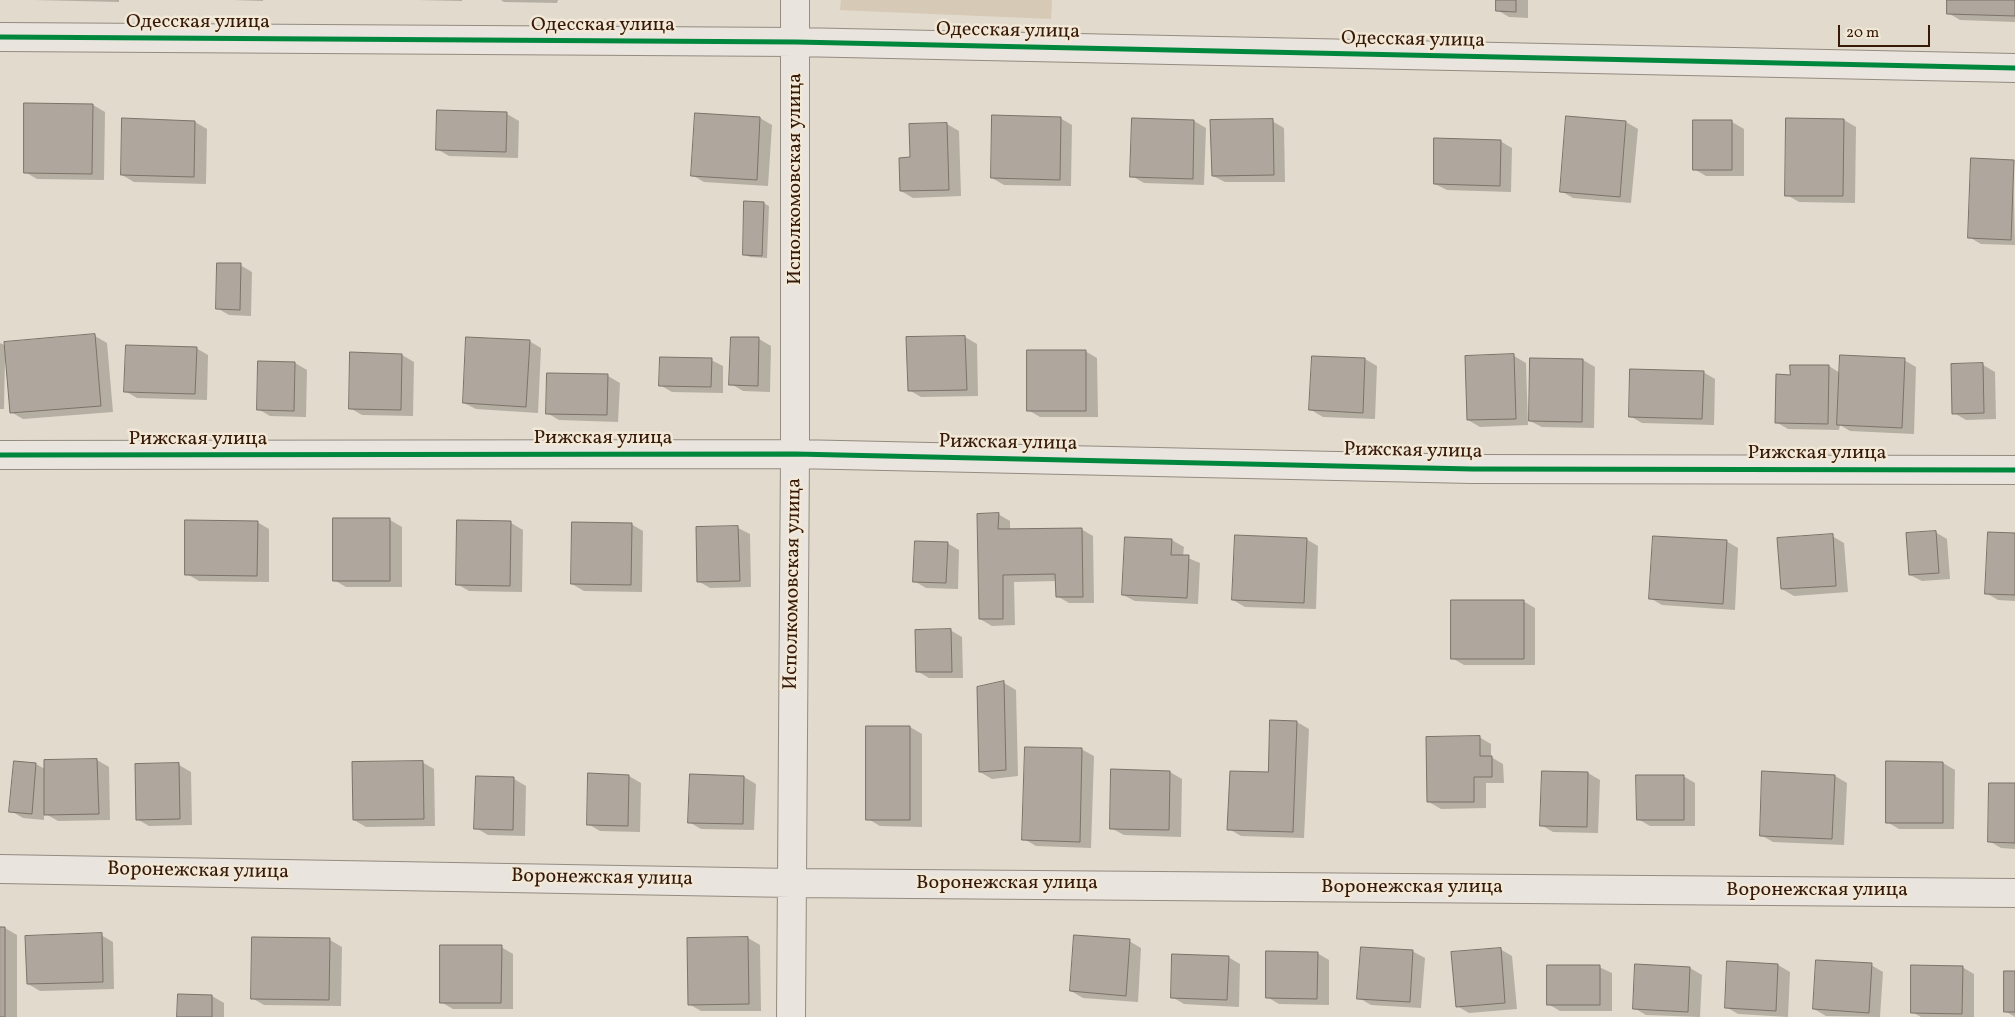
<!DOCTYPE html>
<meta charset="utf-8">
<style>
body{margin:0}
#map{position:relative;width:2015px;height:1017px;overflow:hidden;background:#e2dacc;font-family:Vollkorn,serif}
canvas{display:block}
.scale{position:absolute;left:1838px;top:25px;width:92px;height:22px;box-sizing:border-box;border:2px solid #361906;border-top:0;padding-left:6px;font-size:15px;line-height:18px;white-space:nowrap;color:#361906;-webkit-text-stroke:4px #f2e8d8;paint-order:stroke}
</style>
<div id="map">
<canvas width="2015" height="1017"></canvas>
<div class="scale">20 m</div>
</div>
<script>
const ctx = document.querySelector('canvas').getContext('2d');
ctx.lineJoin = 'round';
function fillPath(path, color) { ctx.fillStyle = color; ctx.fill(path, 'evenodd'); }
function trace(path, color, width, dash) { ctx.strokeStyle = color; ctx.lineWidth = width; ctx.lineCap = dash ? 'butt' : 'round'; ctx.setLineDash(dash || []); ctx.stroke(path); }
function label(font, color, halo, rows, align = 'center') {
  ctx.font = font + ' Vollkorn,serif'; ctx.lineWidth = 5; ctx.setLineDash([]); ctx.textBaseline = 'middle'; ctx.strokeStyle = halo; ctx.fillStyle = color; for (const [text, x, y, turn = 0] of rows) {
    ctx.save(); ctx.translate(x, y); ctx.rotate((+turn || 0) * Math.PI / 180); ctx.textAlign = isNaN(turn) ? turn : align; if (halo) ctx.strokeText(text, 0, 0); ctx.fillText(text, 0, 0); ctx.restore();
  }
}
fillPath(new Path2D(`
 M841 0H1052L1051 19 840 10Z`), '#d6c9b5');
fillPath(new Path2D(`
 M34 0H119V2Z
 M233 0H263V1Z
 M418 0H462V1Z
 M501 0H558L557 3 504 2Z
 M1497 0H1528V18L1509 17 1497 10Z
 M1948 0H2015V22L1960 20 1948 13Z
 M93 105 105 112 104 180 37 179 25 172Z
 M507 114 519 121 518 158 449 156 437 149Z
 M760 118 772 125 768 186 704 182 692 175Z
 M1060 118 1072 125 1071 186 1004 185 992 178Z
 M1844 120 1856 127 1855 203 1799 202 1787 195Z
 M1194 121 1206 128 1204 185 1144 183 1132 176Z
 M1272 121 1284 128 1285 182H1225L1213 176Z
 M1694 121 1732 122 1744 129V176H1706L1694 169Z
 M195 122 207 129 206 184 134 182 122 175Z
 M1626 122 1638 129 1631 203 1573 198 1561 191Z
 M947 124 959 131 961 196 913 198 901 191 911 158Z
 M1500 141 1512 148 1511 192 1447 190 1435 184Z
 M2013 161 2015 245 1981 244 1969 237Z
 M763 203 769 206 767 258 750 257 744 254Z
 M240 265 252 272 251 316 229 315 217 308Z
 M95 336 107 343 113 412 23 419 11 412 7 358H5L4 409H0V343L6 346Z
 M965 337 977 344 978 396 921 397 909 390Z
 M759 339 771 346 770 392 743 391 731 384Z
 M529 341 541 348 538 413 476 409 464 403Z
 M196 348 208 355 207 400 137 398 125 391Z
 M1085 351 1097 358 1098 417H1040L1028 410Z
 M402 355 414 362 413 416 362 415 350 408Z
 M1514 356 1526 363 1528 425 1480 427 1468 420Z
 M1365 359 1377 366 1375 419 1323 417 1311 410Z
 M711 360 723 366V393L672 392 660 385Z
 M1583 360 1595 367 1594 428 1542 427 1530 421Z
 M1904 360 1916 367 1914 434 1850 431 1840 425 1839 430 1788 429 1776 422 1791 376 1829 366 1840 373Z
 M295 363 307 370 306 417 270 416 258 409Z
 M1983 365 1995 372 1996 419 1966 420 1954 413Z
 M1703 372 1715 379 1714 425 1642 423 1630 416Z
 M608 376 620 383 618 422 559 420 547 413Z
 M998 514 1010 521V530L1081 529 1093 536 1094 603H1069L1057 596V581L1014 582 1015 625 992 626 980 619Z
 M335 519 390 520 402 527V587H346L334 580Z
 M257 522 269 529V582L199 581 187 574Z
 M511 523 523 530 522 592 469 591 457 584Z
 M631 524 643 531 642 592 584 591 572 584Z
 M738 528 750 534 751 587 710 588 698 581Z
 M1935 532 1947 539 1950 579 1922 581 1910 575Z
 M2015 535V601L1998 600 1986 593Z
 M1832 536 1844 543 1848 592 1794 596 1782 589Z
 M1306 539 1318 546 1316 609 1245 607 1233 600Z
 M1172 540 1184 547 1183 556 1200 563 1198 604 1135 601 1123 595Z
 M1726 541 1738 548 1735 610 1662 605 1650 598Z
 M947 543 959 550 958 589 926 588 914 581Z
 M1523 601 1535 608V665H1464L1452 658Z
 M950 630 962 637 963 678H929L917 671Z
 M1004 683 1016 690 1018 776 992 779 980 772Z
 M1297 722 1309 729 1304 838 1241 836 1229 829 1269 774Z
 M868 727H910L922 734V827L880 826 868 819Z
 M1479 737 1491 744V757L1503 764 1504 783H1486V808L1441 809 1429 802Z
 M1081 749 1094 756 1091 848 1036 846 1024 839Z
 M97 760 109 767 110 820 58 821 44 813V820L23 818 11 811 36 764 45 769Z
 M422 762 434 769 435 826 366 827 354 820Z
 M1943 763 1955 770 1954 829H1899L1887 822Z
 M136 765H179L191 772 192 825 149 826 137 819Z
 M1170 772 1182 779 1181 837 1124 835 1111 828Z
 M1588 773 1600 780 1598 833 1553 832 1541 825Z
 M589 775 629 776 641 783 640 832 600 831 588 824Z
 M1683 776 1695 783V826H1650L1638 819Z
 M1835 776 1847 783 1844 845 1773 842 1761 835Z
 M744 777 756 784 754 830 701 829 689 822Z
 M477 778 514 779 526 786 525 836 488 835 476 828Z
 M2015 785V849L2001 848 1989 841Z
 M0 928H5L17 935V1017H0Z
 M101 935 113 942 114 989 40 991 28 984Z
 M748 938 760 945 761 1011H701L689 1004V939Z
 M253 939 330 940 342 947 341 1006 264 1005 252 998Z
 M1129 941 1141 948 1138 1002 1083 998 1071 991Z
 M501 947 513 954V1009H453L441 1002Z
 M1500 949 1512 956 1517 1009 1469 1013 1457 1006Z
 M1412 951 1425 958 1421 1008 1371 1005 1359 998Z
 M1317 953 1329 960V1005L1279 1004 1267 997Z
 M1228 957 1240 964 1239 1007 1184 1004 1172 997Z
 M1728 962 1778 965 1790 972 1788 1017 1738 1014 1726 1007Z
 M1871 965 1883 972 1880 1017 1826 1016 1814 1009Z
 M1599 967 1612 973V1011H1560L1548 1004Z
 M1962 967 1974 974V1017H1921L1912 1012Z
 M1690 968 1702 975 1700 1017 1646 1015 1634 1008Z
 M2015 972V1017L2005 1011Z
 M179 995 212 996 224 1003V1017H179Z`), '#0003');
const building = new Path2D(`
 M1496 0H1516V12L1496 11Z
 M1947 0H2015V16L1947 14Z
 M24 103 93 104 92 174 24 173Z
 M437 110 507 112 506 152 436 150Z
 M695 113 760 117 757 180 691 176Z
 M992 115 1061 117 1060 180 991 178Z
 M1566 116 1626 121 1620 197 1560 192Z
 M122 118 195 121 194 177 121 175Z
 M1132 118 1194 120 1193 179 1130 177Z
 M1786 118 1844 119 1843 196H1785Z
 M1273 119 1274 175 1212 176 1210 120Z
 M1693 120H1732V170H1693Z
 M947 123 949 190 900 191 899 158 910 157 909 124Z
 M1434 138 1501 140 1500 186 1434 184Z
 M1971 158 2014 160 2011 240 1968 238Z
 M744 201 764 202 762 256 743 255Z
 M217 263H241L240 310 216 309Z
 M95 334 101 406 10 413 4 342Z
 M965 336 967 390 908 391 906 337Z
 M466 337 530 340 526 407 463 403Z
 M731 337H759L758 386 729 385Z
 M126 345 197 347 195 394 124 392Z
 M1027 350H1086V411H1027Z
 M350 352 402 354 401 410 349 409Z
 M1514 354 1516 419 1467 420 1465 356Z
 M1840 355 1905 358 1902 428 1837 425Z
 M1312 356 1365 358 1363 413 1309 410Z
 M660 357 712 358 711 387 659 386Z
 M1530 358 1583 359 1582 422 1529 421Z
 M258 361 295 362 294 411 257 410Z
 M1983 363 1984 413 1952 414 1951 364Z
 M1790 365H1829L1828 424 1775 423 1776 374 1790 375Z
 M1630 369 1704 371 1702 419 1629 417Z
 M547 373 608 374 607 415 546 414Z
 M999 513 998 529 1082 528 1083 597H1056L1055 574 1003 575V619H979L977 514Z
 M333 518H390V581H333Z
 M185 520 258 521 257 576 185 575Z
 M457 520 511 521 510 586 456 585Z
 M572 522 632 523 631 585 571 584Z
 M738 526 740 581 697 582 696 527Z
 M1936 531 1939 573 1909 575 1906 533Z
 M1988 532 2015 533V595L1985 594Z
 M1833 534 1836 586 1781 589 1777 538Z
 M1235 535 1307 538 1304 603 1232 600Z
 M1653 536 1727 540 1723 604 1649 599Z
 M1125 537 1172 539 1171 555H1189L1187 598 1122 595Z
 M915 541 948 542 946 583 913 582Z
 M1451 600H1524V659H1451Z
 M951 629 952 672H916L915 630Z
 M1004 681 1006 770 979 772 977 687Z
 M1270 720 1297 721 1293 832 1227 830 1230 771 1268 772Z
 M866 726H910V820H866Z
 M1480 736V756H1492V777H1474V802H1427L1426 737Z
 M1025 747 1082 748 1080 842 1022 840Z
 M97 759 99 814 44 815V760Z
 M14 761 36 763 32 814 9 812Z
 M423 761 424 819 353 820 352 762Z
 M1886 761 1943 762V823H1886Z
 M179 763 180 819 136 820 135 764Z
 M1111 769 1170 771 1169 830 1110 829Z
 M1542 771 1588 772 1587 827 1540 826Z
 M1762 771 1835 775 1832 839 1760 836Z
 M588 773 629 775 628 826 587 825Z
 M690 774 744 776 743 824 688 823Z
 M1636 775H1684V820H1637Z
 M476 776 514 777 513 830 474 829Z
 M1989 783H2015V843L1988 842Z
 M0 927H5V1017H0Z
 M102 933 103 982 27 984 25 936Z
 M1074 935 1130 939 1126 996 1070 991Z
 M252 937 330 938 329 1000 251 999Z
 M748 937 749 1004 688 1005 687 938Z
 M440 945H502L501 1003H440Z
 M1361 947 1413 950 1410 1002 1357 999Z
 M1501 948 1505 1003 1456 1007 1451 952Z
 M1266 951 1318 952 1317 999 1266 998Z
 M1172 954 1229 956 1227 1000 1171 998Z
 M1816 960 1872 963 1869 1013 1813 1009Z
 M1727 961 1778 964 1776 1011 1725 1008Z
 M1635 964 1690 967 1688 1012 1633 1009Z
 M1547 965H1600V1005H1547Z
 M1911 965 1963 966 1962 1014 1911 1013Z
 M2004 971H2015V1012H2004Z
 M178 994 212 995V1017H177Z`);
fillPath(building, '#afa79d');
trace(building, '#7b7268', 1);
const minor = new Path2D(`
 M0 37 796 42 2015 68
 M0 455 795 454 1472 469 2015 470
 M0 869 791 883 2015 893
 M791 1017 795 454V0`);
trace(minor, '#948b81', 30);
trace(minor, '#e9e4dd', 28);
trace(new Path2D(`
 M0 37 796 42 2015 68
 M0 455 795 454 1472 469 2015 470`), '#00873e', 5);
label('20px', '#361906', '#f2e8d8', [
 ["Одесская улица",198,23],
 ["Одесская улица",603,26],
 ["Одесская улица",1008,32,1],
 ["Одесская улица",1413,41,1],
 ["Исполкомовская улица",796,179,-90],
 ["Рижская улица",603,439],
 ["Рижская улица",198,440],
 ["Рижская улица",1008,444,1],
 ["Рижская улица",1413,452,1],
 ["Рижская улица",1817,454],
 ["Исполкомовская улица",794,584,-89],
 ["Воронежская улица",198,872,1],
 ["Воронежская улица",602,879,1],
 ["Воронежская улица",1007,884],
 ["Воронежская улица",1412,888],
 ["Воронежская улица",1817,891]
]);
</script>
